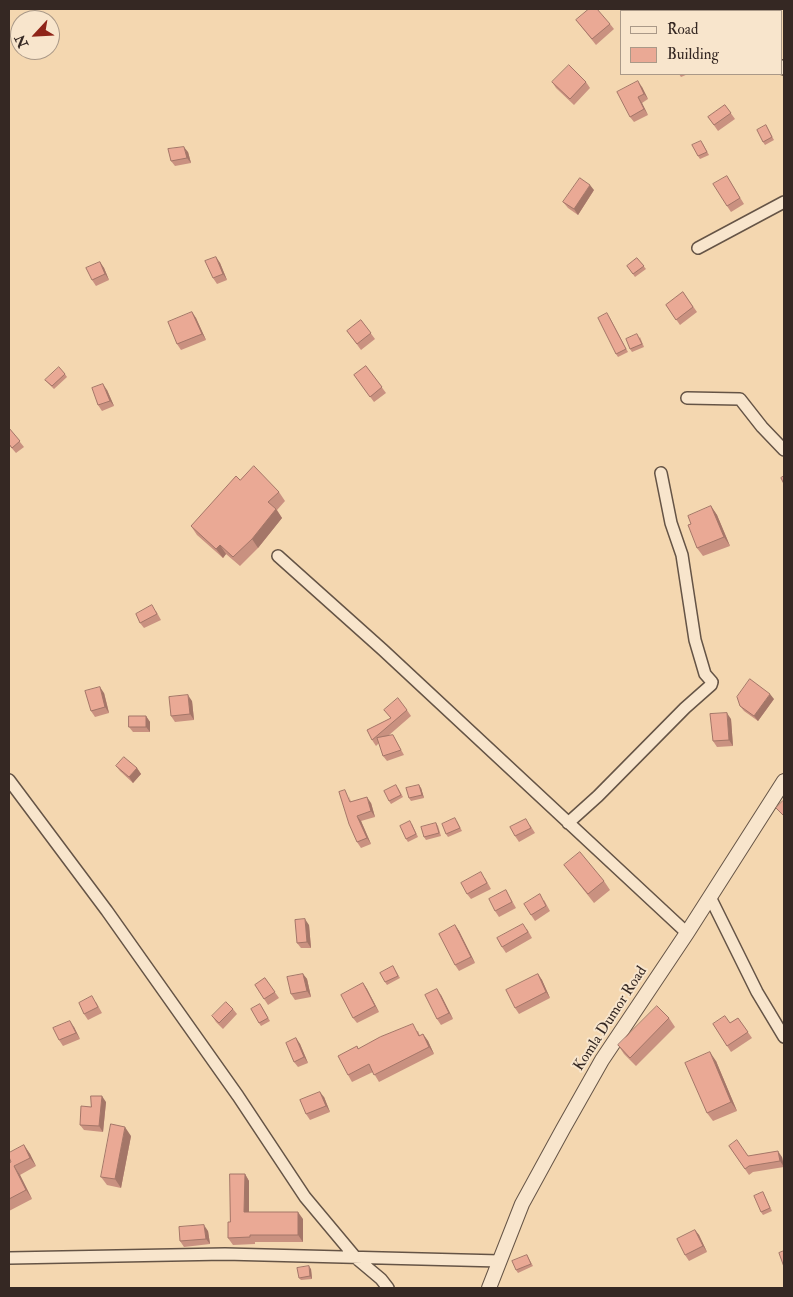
<!DOCTYPE html>
<style>
body{margin:0}
#map{position:relative;width:793px;height:1297px;overflow:hidden;background:#f4d7b0;font-family:"IM FELL Double Pica",serif}
canvas{display:block}
.frame{position:absolute;inset:0;border:10px solid #352823;pointer-events:none}
.legend{position:absolute;left:620px;top:10px;width:162px;height:65px;box-sizing:border-box;background:#f8e5cc;border:1px solid #a98;margin:0;padding:6px 9px;list-style:none;font-size:15px;color:#352823}
.legend li{display:flex;align-items:center;gap:10px;height:25px}
.legend b{width:25px;border:1px solid #a98}
.north{position:absolute;left:10px;top:10px;width:50px;height:50px;box-sizing:border-box;background:#f8e5cc;border:1px solid #a98;border-radius:50%;rotate:245deg;font-size:14px;font-weight:700;line-height:20px;text-align:center;color:#352823}
.north::after{content:'';display:block;margin:auto;width:18px;height:22px;background:#8f2418;clip-path:polygon(50% 0,100% 100%,50% 72%,0 100%)}
</style>
<div id="map">
<canvas width="793" height="1297"></canvas>
<div class="frame"></div>
<ul class="legend">
<li><b style="height:6px;background:#f8e5cc"></b>Road</li>
<li><b style="height:14px;background:#eaa995"></b>Building</li>
</ul>
<div class="north">N</div>
</div>
<script>
const ctx = document.querySelector('canvas').getContext('2d');
ctx.lineJoin = 'round';
function trace(path, color, width, dash) { ctx.strokeStyle = color; ctx.lineWidth = width; ctx.lineCap = dash ? 'butt' : 'round'; ctx.setLineDash(dash || []); ctx.stroke(path); }
function fillPath(path, color) { ctx.fillStyle = color; ctx.fill(path, 'evenodd'); }
function label(font, color, halo, rows, align = 'center') {
  ctx.font = font + ' "IM FELL Double Pica",serif'; ctx.lineWidth = 4; ctx.setLineDash([]); ctx.textBaseline = 'middle'; ctx.strokeStyle = halo; ctx.fillStyle = color; for (const [text, x, y, turn = 0] of rows) {
    ctx.save(); ctx.translate(x, y); ctx.rotate((+turn || 0) * Math.PI / 180); ctx.textAlign = isNaN(turn) ? turn : align; if (halo) ctx.strokeText(text, 0, 0); ctx.fillText(text, 0, 0); ctx.restore();
  }
}
const minor = new Path2D(`
 M729 9 731 11
 M782 66 784 69
 M698 248 784 202
 M687 398 740 399 762 427 784 450
 M278 556 383 650 687 933
 M9 780 107 911 238 1096 305 1197 356 1258 381 1279 388 1288
 M568 823 598 796 685 708 711 685 712 682 705 674 695 640 682 555 671 523 661 473
 M710 897 757 992 784 1037
 M9 1258 225 1254 500 1261`);
const tertiary = new Path2D(`
 M489 1288 522 1204 563 1129 602 1060 687 933 784 781`);
trace(minor, '#655446', 14);
trace(tertiary, '#655446', 16);
trace(minor, '#f8e5cc', 11);
trace(tertiary, '#f8e5cc', 14);
fillPath(new Path2D(`
 M576 20 610 24 614 29 596 45Z
 M679 74H688L681 77Z
 M552 82H586L590 88 574 105 556 88Z
 M642 87 648 99 642 103 648 115 634 122 630 117Z
 M725 105 735 119 718 131 708 117Z
 M766 125 774 140 765 145 763 142Z
 M703 144 709 155 700 159 698 156Z
 M188 152 191 163 175 166 171 161Z
 M727 176 744 204 731 212 727 206Z
 M594 190 578 215 568 208 563 202Z
 M216 257 220 263 227 280 217 284 213 278Z
 M637 258 646 269 635 277 627 266Z
 M100 262 104 268 109 280 96 286 92 280Z
 M683 292 697 312 680 325 666 305Z
 M192 312 196 318 206 340 181 350 177 344Z
 M609 316 628 352 618 357 616 354Z
 M361 320 375 339 361 350 347 331Z
 M640 337 644 347 632 352 630 349Z
 M366 366 386 393 374 402 354 375Z
 M65 374 67 377 54 389 45 380Z
 M107 390 114 406 102 411 98 405Z
 M9 428 24 447 16 453 9 445Z
 M240 480 279 492 285 501 277 510 282 518 258 548 240 566 226 554 223 558 197 535 191 526Z
 M711 506 717 515 730 546 703 556 697 548 691 524Z
 M156 611 161 620 144 628 140 623Z
 M104 693 109 713 95 717 91 711Z
 M774 699 758 721 744 711 740 706Z
 M192 701 194 720 175 722 171 716Z
 M384 710H407L411 716 388 736 393 735 404 755 387 761 383 756 379 743 376 746 372 740 391 718Z
 M146 716 150 722V732H133L129 727Z
 M731 719 733 746 717 747 713 741Z
 M116 766 137 768 141 774 133 783 120 771Z
 M398 788 403 797 391 804 389 801Z
 M421 788 424 798 411 801 409 798Z
 M349 796 351 802 371 803 375 817 361 821 371 844 361 848 357 842Z
 M457 821 462 831 448 837 446 834Z
 M436 823 438 826 441 836 426 840 424 837Z
 M412 824 418 837 408 842 406 839Z
 M530 825 535 833 519 842 515 836Z
 M564 865 604 881 610 890 594 903Z
 M485 878 491 889 471 899 467 894Z
 M506 890 516 908 499 917 495 911Z
 M544 900 550 911 535 921 531 915Z
 M309 925 311 948H301L297 943Z
 M455 925 459 931 475 963 459 971 455 965Z
 M527 929 532 938 506 953 502 947Z
 M393 966 400 978 387 985 385 982Z
 M303 974 307 979 311 997 295 1000 291 994Z
 M538 974 542 980 550 998 519 1014 515 1008Z
 M265 978 279 998 268 1005 255 985Z
 M363 983 367 989 379 1012 357 1023 353 1018Z
 M441 995 453 1019 441 1025 437 1019Z
 M96 1002 102 1013 88 1020 84 1014Z
 M262 1007 270 1021 261 1026 259 1023Z
 M233 1009 237 1014 223 1029 216 1022 212 1016Z
 M669 1018 675 1027 636 1066 624 1054 618 1045Z
 M738 1018 752 1038 731 1052 713 1024 730 1023Z
 M74 1027 80 1039 63 1046 59 1040Z
 M418 1031 420 1036 423 1034 428 1041 434 1054 379 1082 373 1072 352 1082 348 1075 358 1049Z
 M296 1038 300 1044 308 1063 298 1067 294 1062Z
 M716 1061 737 1111 713 1121 707 1113Z
 M324 1097 330 1112 310 1120 306 1114Z
 M106 1102 103 1132 84 1130 80 1125 91 1107Z
 M131 1136 121 1188 107 1185 101 1177Z
 M24 1145 30 1154 36 1166 20 1175 32 1199 9 1211V1163L11 1162Z
 M729 1146 748 1156 782 1157 784 1167 753 1172 749 1175Z
 M245 1174 249 1181V1212L303 1219V1242H255V1244L233 1245 228 1238 230 1222Z
 M763 1192 772 1211 763 1215 761 1212Z
 M695 1230 699 1235 707 1252 689 1261 685 1255Z
 M208 1231 210 1244 184 1247 180 1241Z
 M527 1255 533 1266 518 1273 516 1270Z
 M311 1269 312 1279 301 1280 299 1278Z`), '#c99180');
fillPath(new Path2D(`
 M638 81 642 87 648 99 644 94Z
 M638 97 642 103 648 115 644 109Z
 M184 147 188 152 191 163 187 158Z
 M590 185 594 190 578 215 574 209Z
 M216 257 220 263 227 280 223 274Z
 M100 262 104 268 109 280 105 274Z
 M192 312 196 318 206 340 202 334Z
 M103 384 107 390 114 406 110 401Z
 M711 506 717 515 730 546 724 537Z
 M276 509 282 518 258 548 252 539Z
 M220 545 226 554 223 558 216 549Z
 M100 687 104 693 109 713 105 707Z
 M770 694 774 699 758 721 754 716Z
 M188 695 192 701 194 720 190 714Z
 M727 713 731 719 733 746 729 740Z
 M146 716 150 722V732L146 727Z
 M137 768 141 774 133 783 129 777Z
 M419 785 421 788 424 798 422 795Z
 M367 797 371 803 375 817 371 811Z
 M357 816 361 821 371 844 367 838Z
 M305 919 309 925 311 948 307 942Z
 M455 925 459 931 475 963 471 957Z
 M303 974 307 979 311 997 307 991Z
 M538 974 542 980 550 998 546 992Z
 M363 983 367 989 379 1012 375 1006Z
 M437 989 441 995 453 1019 449 1013Z
 M70 1021 74 1027 80 1039 76 1033Z
 M423 1034 428 1041 434 1054 429 1047Z
 M296 1038 300 1044 308 1063 304 1057Z
 M710 1052 716 1061 737 1111 731 1102Z
 M320 1092 324 1097 330 1112 326 1106Z
 M102 1096 106 1102 103 1132 99 1126Z
 M125 1127 131 1136 121 1188 115 1179Z
 M24 1145 30 1154 36 1166 30 1158Z
 M778 1151 782 1157 784 1167 780 1161Z
 M14 1166 20 1175 32 1199 26 1190Z
 M245 1174 249 1181V1219L244 1212Z
 M298 1212 303 1219V1242L298 1235Z
 M204 1225 208 1231 210 1244 206 1239Z
 M695 1230 699 1235 707 1252 703 1246Z
 M309 1266 311 1269 312 1279 310 1276Z`), '#a47668');
const building = new Path2D(`
 M589 9H597L610 24 592 39 576 20Z
 M569 65 586 82 570 99 552 82Z
 M638 81 644 94 638 97 644 109 630 117 617 92Z
 M725 105 731 113 714 125 708 117Z
 M766 125 772 137 763 142 757 130Z
 M701 141 707 152 698 156 692 145Z
 M184 147 187 158 171 161 168 149Z
 M727 176 740 198 727 206 713 184Z
 M580 178 590 185 574 209 563 202Z
 M216 257 223 274 213 278 205 261Z
 M637 258 644 266 633 274 627 266Z
 M100 262 105 274 92 280 86 268Z
 M683 292 693 307 676 320 666 305Z
 M192 312 202 334 177 344 168 322Z
 M607 313 626 349 616 354 598 318Z
 M361 320 371 333 357 344 347 331Z
 M637 334 642 344 630 349 626 339Z
 M366 366 382 387 370 397 354 375Z
 M59 367 65 374 52 386 45 380Z
 M103 384 110 401 98 405 92 388Z
 M9 428 20 441 12 448 9 444Z
 M254 466 279 492 268 502 276 509 252 539 233 557 220 545 216 549 191 526 236 476 240 480Z
 M784 476V484L781 478Z
 M711 506 724 537 697 548 688 525 691 524 688 516Z
 M152 605 157 614 140 623 136 614Z
 M750 679 770 694 754 716 740 706 737 697Z
 M100 687 105 707 91 711 85 691Z
 M188 695 190 714 171 716 169 697Z
 M398 698 407 710 372 740 367 730 391 718 384 710Z
 M727 713 729 740 713 741 710 714Z
 M129 716H146V727H129Z
 M393 735 401 750 383 756 377 738Z
 M124 757 137 768 129 777 116 766Z
 M396 785 401 795 389 801 384 791Z
 M419 785 422 795 409 798 406 788Z
 M345 790 350 802 367 797 371 811 357 816 367 838 357 842 349 824 339 792Z
 M783 801 784 802V816L776 808Z
 M455 818 460 828 446 834 442 824Z
 M526 819 531 828 515 836 510 827Z
 M410 821 416 834 406 839 400 826Z
 M436 823 439 833 424 837 421 827Z
 M580 852 604 881 588 894 564 865Z
 M481 872 487 883 467 894 461 883Z
 M506 890 512 902 495 911 489 899Z
 M540 894 546 906 531 915 524 904Z
 M305 919 307 942 297 943 295 920Z
 M523 924 528 932 502 947 497 938Z
 M455 925 471 957 455 965 439 934Z
 M393 966 398 976 385 982 380 973Z
 M303 974 307 991 291 994 287 977Z
 M538 974 546 992 515 1008 506 990Z
 M265 978 275 992 264 999 255 985Z
 M363 983 375 1006 353 1018 341 995Z
 M437 989 449 1013 437 1019 425 995Z
 M92 996 98 1007 84 1014 79 1003Z
 M226 1002 233 1009 219 1023 212 1016Z
 M260 1004 268 1018 259 1023 251 1009Z
 M657 1006 669 1018 630 1058 618 1045Z
 M725 1016 730 1023 738 1018 748 1032 727 1046 713 1024Z
 M70 1021 76 1033 59 1040 53 1028Z
 M413 1024 419 1036 423 1034 429 1047 374 1075 369 1064 348 1075 338 1056 357 1046 358 1049 380 1037Z
 M296 1038 304 1057 294 1062 286 1043Z
 M710 1052 731 1102 707 1113 685 1063Z
 M320 1092 326 1106 306 1114 300 1100Z
 M91 1096H102L99 1126 80 1125 81 1106 91 1107Z
 M111 1124 125 1127 115 1179 101 1177Z
 M737 1140 748 1156 778 1151 780 1161 749 1166 745 1169 729 1146Z
 M24 1145 30 1158 14 1166 26 1190 9 1199V1163L11 1162 9 1157V1153Z
 M230 1174H245L244 1212H298V1235H250V1237L228 1238V1222H230Z
 M763 1192 770 1208 761 1212 754 1196Z
 M204 1225 206 1239 180 1241 179 1227Z
 M695 1230 703 1246 685 1255 677 1239Z
 M784 1251V1267L779 1253Z
 M527 1255 531 1264 516 1270 512 1261Z
 M309 1266 310 1276 299 1278 297 1268Z`);
fillPath(building, '#eaa995');
trace(building, '#a47668', 1);
label('15px', '#352823', '#f8e5cc', [
 ["Komla Dumor Road",611,1019,-57]
]);
</script>
